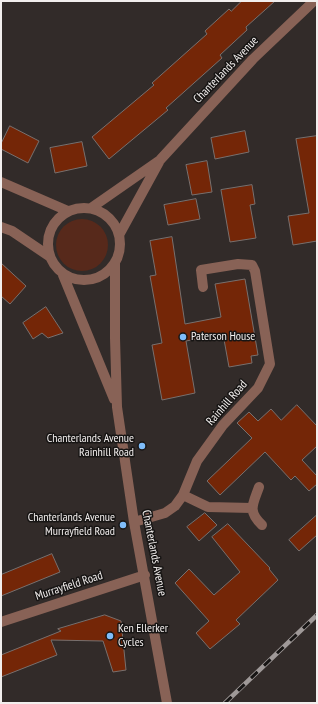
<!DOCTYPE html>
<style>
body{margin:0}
#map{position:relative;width:318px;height:704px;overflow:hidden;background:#322b29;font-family:"PT Sans Narrow",sans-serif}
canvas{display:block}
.frame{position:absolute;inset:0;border:2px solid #f2eeed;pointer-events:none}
</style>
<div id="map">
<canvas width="318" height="704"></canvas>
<div class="frame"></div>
</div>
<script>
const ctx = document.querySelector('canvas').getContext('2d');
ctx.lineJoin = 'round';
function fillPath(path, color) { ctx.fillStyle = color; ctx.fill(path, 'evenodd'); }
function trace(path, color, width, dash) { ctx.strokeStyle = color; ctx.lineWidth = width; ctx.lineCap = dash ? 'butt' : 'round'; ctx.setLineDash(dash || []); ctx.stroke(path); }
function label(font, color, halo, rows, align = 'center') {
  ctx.font = font + ' "PT Sans Narrow",sans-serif'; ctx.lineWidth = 3; ctx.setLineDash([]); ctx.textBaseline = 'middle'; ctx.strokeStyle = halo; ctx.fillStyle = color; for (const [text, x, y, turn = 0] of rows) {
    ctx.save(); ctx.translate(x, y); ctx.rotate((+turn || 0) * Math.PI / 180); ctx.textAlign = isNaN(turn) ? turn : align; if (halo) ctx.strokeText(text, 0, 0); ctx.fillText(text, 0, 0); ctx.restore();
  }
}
fillPath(new Path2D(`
 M56 245a26 26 0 1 1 52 0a26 26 0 1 1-52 0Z`), '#57291b');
const building = new Path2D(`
 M242 1H275L246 27 247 30 220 55 222 58 166 108 168 110 109 159 92 137 154 85 152 83 207 34 205 31 229 9 231 11Z
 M10 126 39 141 28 163 1 149V144Z
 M245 131 249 152 215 159 211 138Z
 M317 136V241L293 245 288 216 309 213 296 139Z
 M82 142 87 166 55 173 50 148Z
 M207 161 212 192 192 195 186 165Z
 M252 185 255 204 250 205 256 238 230 242 221 190Z
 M196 199 200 219 168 225 164 205Z
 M172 237 185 324 221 317 215 284 245 279 258 355 251 356 252 363 229 367 223 334 186 341 195 393 162 400 152 345 162 343 150 276 156 275 150 241Z
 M1 263 26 286 10 304 1 296Z
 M46 307 63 333 48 338 42 333 33 339 23 323Z
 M297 405 317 426V446L302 460 317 476V484L309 491 295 476 291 480 265 452 220 495 207 481 252 438 237 423 249 412 258 421 271 409 281 420Z
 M205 513 217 525 199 541 187 527Z
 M317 515V535L299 551 289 540Z
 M228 524 270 568 269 569 278 580 236 620 240 624 210 649 196 633 209 621 175 583 189 569 214 595 240 572 212 537Z
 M52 554 60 572 1 596V575Z
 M105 615 121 621 126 670 113 672 103 641 51 640 57 655 1 677V655L61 631 58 629Z`);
fillPath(building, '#742607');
trace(building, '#78706e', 1);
trace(new Path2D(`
 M1 182 68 211
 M91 208 160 160 253 59 314 1
 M48 244a36 36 0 1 1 72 0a36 36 0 1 1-72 0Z
 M1 227 12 231 49 256
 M119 235 159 162
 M115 262V338L117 407 134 522 167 703
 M63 275 114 399
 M259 487C253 504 247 511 262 525
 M183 495 208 507 252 508
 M134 522 165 513 175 506 183 495 197 461 223 425 258 388 270 364 255 271 252 265 238 264 201 270 203 287
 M1 622 145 575`), '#886256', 10);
const rail = new Path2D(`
 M225 703 317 615`);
trace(rail, '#9f9998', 4.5);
trace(rail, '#171514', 3, [9]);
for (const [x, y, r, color] of [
 [183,337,4,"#7fbdfa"],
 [142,446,4,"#7fbdfa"],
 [123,525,4,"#7fbdfa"],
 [110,636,4,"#7fbdfa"]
]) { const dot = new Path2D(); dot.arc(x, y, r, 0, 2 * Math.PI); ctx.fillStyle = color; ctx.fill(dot); trace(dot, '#171514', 1.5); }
label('12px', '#f2eeed', '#171514', [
 ["Chanterlands Avenue",226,70,-46],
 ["Rainhill Road",227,403,-49],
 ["Chanterlands Avenue",154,553,79],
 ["Murrayfield Road",69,586,-18]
]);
label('12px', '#f2eeed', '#171514', [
 ["Paterson House",191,337],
 ["Chanterlands Avenue",134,439,"right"],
 ["Rainhill Road",134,453,"right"],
 ["Chanterlands Avenue",115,518,"right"],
 ["Murrayfield Road",115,532,"right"],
 ["Ken Ellerker",118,629],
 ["Cycles",118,643]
], 'left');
</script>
